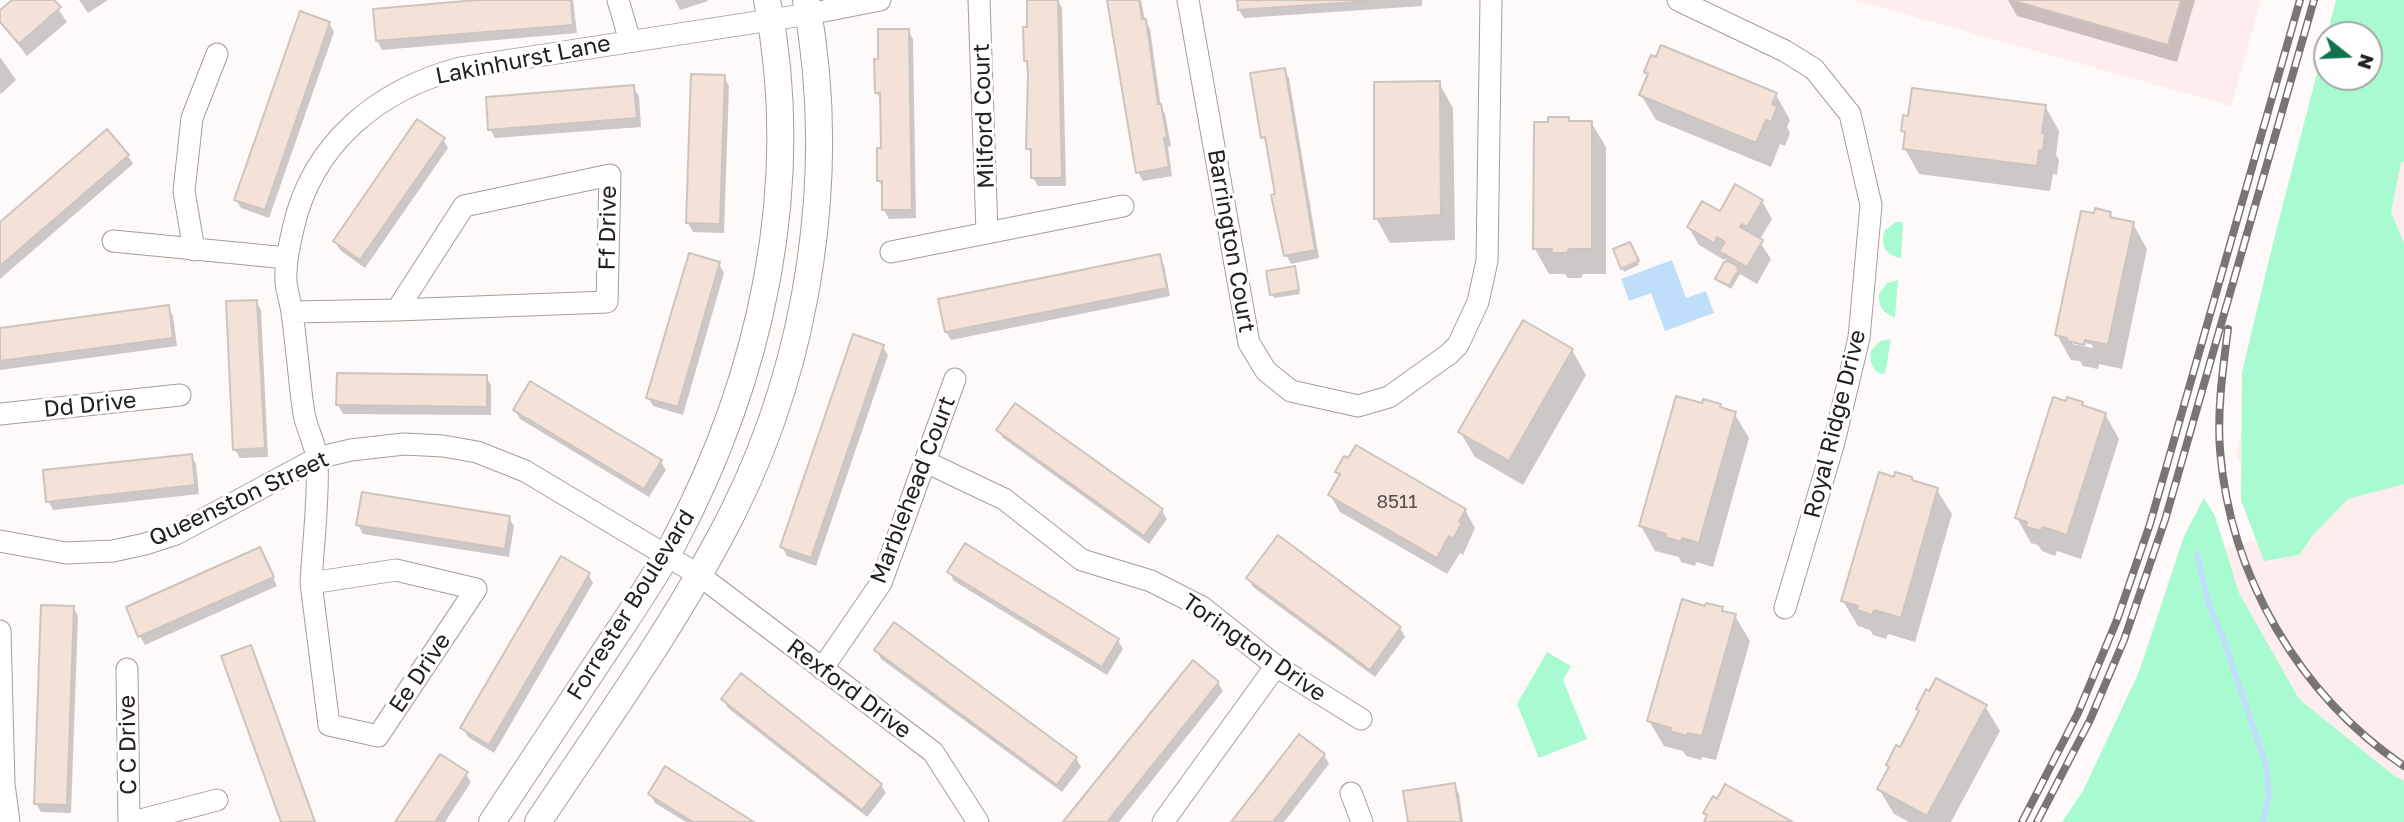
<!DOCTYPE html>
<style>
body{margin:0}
#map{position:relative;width:2404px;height:822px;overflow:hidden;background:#fefaf9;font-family:"Golos Text",sans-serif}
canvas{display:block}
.north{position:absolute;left:2313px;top:21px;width:70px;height:70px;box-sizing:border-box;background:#fff;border:2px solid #a7a6a5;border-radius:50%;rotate:108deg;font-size:19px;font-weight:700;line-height:28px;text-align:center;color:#24201f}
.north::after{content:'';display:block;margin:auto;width:24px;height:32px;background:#0f734b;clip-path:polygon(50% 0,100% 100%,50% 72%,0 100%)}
</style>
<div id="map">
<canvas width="2404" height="822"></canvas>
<div class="north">N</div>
</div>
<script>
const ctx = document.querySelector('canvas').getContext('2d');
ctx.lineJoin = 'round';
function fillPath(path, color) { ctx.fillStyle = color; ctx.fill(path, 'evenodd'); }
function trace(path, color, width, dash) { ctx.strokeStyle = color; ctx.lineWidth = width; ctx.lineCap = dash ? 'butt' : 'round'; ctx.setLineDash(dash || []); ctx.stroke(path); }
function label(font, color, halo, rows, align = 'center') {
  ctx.font = font + ' "Golos Text",sans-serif'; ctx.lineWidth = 6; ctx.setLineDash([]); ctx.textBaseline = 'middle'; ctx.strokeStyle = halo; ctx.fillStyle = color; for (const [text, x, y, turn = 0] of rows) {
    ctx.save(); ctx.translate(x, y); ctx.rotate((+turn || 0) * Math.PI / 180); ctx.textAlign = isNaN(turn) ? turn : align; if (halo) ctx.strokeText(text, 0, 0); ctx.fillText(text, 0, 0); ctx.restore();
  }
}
fillPath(new Path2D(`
 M1855 0H2261L2231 106Z
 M2404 45V822H2363L2211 552 2266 537 2236 453 2330 111Z`), '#fdedec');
fillPath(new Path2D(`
 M2336 0H2404V161L2401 163 2391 212 2404 243V484L2348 499 2313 535 2299 555 2264 561 2241 500 2242 372 2275 235ZM2327 35H2369V77H2327Z
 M1896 222H1903L1901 258C1885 256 1880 244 1885 230Z
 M1898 280 1895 318C1883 313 1878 306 1879 294L1887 283Z
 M1891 339 1885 374C1873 374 1869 362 1871 351L1880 341Z
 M2204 498 2215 516 2239 593 2299 699 2393 775 2404 781V822H2062L2083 791 2139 672 2184 536Z
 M1547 652 1571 666 1563 680 1587 739 1539 758 1517 704Z`), '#a8fbd0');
fillPath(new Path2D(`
 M1672 260 1686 298 1706 291 1714 313 1665 331 1651 293 1629 301 1621 279Z`), '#bfdefa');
fillPath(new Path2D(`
 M15 0H52L67 22 27 56 0 21V13Z
 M79 0H108L88 13Z
 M499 0H573L577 33 382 50 377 41Z
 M675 0H708V1L680 10Z
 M1028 0H1058L1062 8 1066 186H1038L1033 178 1032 157 1028 148 1029 66 1026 60 1029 28Z
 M1109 0H1141L1145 20 1150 29 1161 107 1165 114 1171 146 1168 147 1172 176 1143 181 1138 172Z
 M1239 0H1422V6L1244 18 1239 10Z
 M2008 0H2195L2177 62 2017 16Z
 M329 23 334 32 269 218 241 208 236 200Z
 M908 31 913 39 916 218 889 219 884 210V189L879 181 882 150V101L877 93 880 60Z
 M0 57 16 80 1 94 0 93Z
 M1284 70 1289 78 1319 258 1291 264 1286 255 1268 146 1263 137Z
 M1646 72 1776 95 1790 120 1787 127 1790 133 1785 146 1780 144 1771 167 1656 120 1641 95 1649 76Z
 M724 77 729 86 724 233 693 232 688 223Z
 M1439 83 1453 108 1455 240 1390 243 1376 218Z
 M633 87 639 96 641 127 495 138 490 129Z
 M2045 106 2059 131 2056 155 2059 160 2057 175 2053 174 2050 191 1919 174 1905 149 1906 137 1903 131Z
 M1568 119 1571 123 1591 122 1606 147V274H1583L1581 278H1568L1565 274H1549L1535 249V124H1549Z
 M443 139 448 148 365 268 340 250 335 242Z
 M128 156 133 164 0 279V224Z
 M1762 201 1772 219 1759 241 1771 259 1757 284 1740 274 1731 289 1720 282 1717 279 1727 262 1725 258 1724 260 1699 245 1689 228 1720 214Z
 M2110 213 2114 220 2133 224 2147 249 2122 369 2099 364 2098 369 2083 366 2080 361 2071 360 2057 335 2095 215ZM2072 340 2093 345 2092 348 2072 344Z
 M1632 248 1639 265 1624 272 1622 268Z
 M1159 256 1164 265 1170 296 951 340 946 332Z
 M719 264 724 273 683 415 653 406 648 397Z
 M1294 268 1300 294 1274 298 1272 294Z
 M256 302 261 310 268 457 240 458 235 450Z
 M168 307 173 316 177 346 0 370V330Z
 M883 347 888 355 816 566 787 556 782 547Z
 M1572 350 1586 375 1523 485 1475 457 1460 432Z
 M486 377 491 385V415L343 414 338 405Z
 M2067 403H2082L2085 408 2105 414 2119 439 2081 559 2057 551 2055 556 2042 551 2038 545 2031 543 2017 518Z
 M1720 405 1722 410 1734 413 1749 438 1713 567 1696 562 1695 566 1681 562 1679 557 1655 551 1641 526 1703 406Z
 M515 410 661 462 666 470 649 497 520 419Z
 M998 430 1162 511 1167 519 1149 544 1003 438Z
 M191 456 196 464 199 494 53 510 48 501Z
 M1337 472 1465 510 1475 528 1463 555 1460 553 1447 574 1340 512 1330 495 1340 477Z
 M1914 483 1937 490 1952 514 1915 642 1888 634 1886 639 1873 635 1870 630 1858 626 1843 601Z
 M509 518 514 526 509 557 363 534 358 525Z
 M264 558 277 586 145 645 140 636Z
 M949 572 1118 640 1123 649 1107 675 954 581Z
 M588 574 593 583 494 753 468 737 463 728Z
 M1248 578 1400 628 1405 637 1375 677 1253 587Z
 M73 607 78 616 71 813 41 812 36 803Z
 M1706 608 1722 609 1724 613 1735 616 1750 641 1716 760 1702 757 1701 760 1686 756 1683 751 1664 746 1649 721Z
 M251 647 256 656 316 822H282Z
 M876 650 1076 758 1081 767 1062 792 881 659Z
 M1218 683 1223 691 1119 822H1066Z
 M723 699 881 785 886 793 867 817 728 708Z
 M1985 706 2000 731 1951 822H1909L1894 814 1879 789 1890 769 1888 765 1900 749 1920 713 1918 709Z
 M1324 755 1329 764 1284 822H1233Z
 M466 774 471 782 445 822H397Z
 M1454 785 1459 794 1463 822H1410Z
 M650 794 750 822H686L655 803Z`), '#0003');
trace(new Path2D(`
 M2197 554 2209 606 2221 632 2266 765 2269 794 2263 822`), '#bfdefa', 6);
const building = new Path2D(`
 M12 0H54L61 7 19 44 0 22V10Z
 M477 0H571L573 25 376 41 373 9Z
 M1027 0H1058L1062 178H1031V149H1026L1028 74 1027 61H1024L1023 27H1027Z
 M1107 0H1139L1142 19H1146L1158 104H1161L1167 137 1164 138 1169 167 1136 173Z
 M1237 0H1385L1238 10Z
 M2011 0H2181L2168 45Z
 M300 11 330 22 265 210 234 200Z
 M878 29H909L912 210H882V181H877V148H881L880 93H875L874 59H878Z
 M1661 45 1777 93 1772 104 1777 107 1771 122 1766 120 1756 143 1639 95 1648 74 1644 72 1651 55 1656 57Z
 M1285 68 1315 250 1284 256 1271 195 1275 194 1265 137 1261 138 1250 73Z
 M691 74 725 75 720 224 686 223Z
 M1440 81 1441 215 1374 219V82Z
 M634 85 637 118 488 130 486 97Z
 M1912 88 2046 105 2042 133H2045L2043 150H2039L2037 166 1903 149 1905 132 1901 131 1903 115 1908 116Z
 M1548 117H1569V121H1592V249H1569L1567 253H1551L1552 249H1533L1534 122H1548Z
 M417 119 445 138 360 260 333 241Z
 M107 129 129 155 0 266V222Z
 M1735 184 1763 200 1747 227 1742 224 1740 227 1763 240 1747 267 1719 251 1725 242 1717 237 1714 243 1687 227 1702 201 1720 211Z
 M2095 208 2111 212 2110 217 2134 222 2108 345 2085 340 2084 345 2067 341V338L2055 335 2081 211 2094 213Z
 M1630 242 1639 261 1621 269 1613 249Z
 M689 253 720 262 678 407 646 398Z
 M1160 254 1167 288 945 332 938 299Z
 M1728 261 1738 266 1737 268 1739 269 1729 286 1715 279 1724 262Z
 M1295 266 1299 290 1270 295 1266 271Z
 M257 300 265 448 233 450 226 301Z
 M169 305 173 338 0 361V328Z
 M1523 320 1573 349 1509 461 1458 432Z
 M853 334 884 345 811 558 780 547Z
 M337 373 487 375V407L336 405Z
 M530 381 662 460 644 489 513 410Z
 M1676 396 1702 403 1703 399 1721 404 1720 407 1736 412 1699 543 1682 538 1681 542 1665 537 1666 534 1639 526Z
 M2053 397 2066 401 2067 397 2083 402 2082 405 2106 413 2067 535 2043 527 2041 531 2026 527 2027 522 2015 518Z
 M1015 403 1163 509 1144 536 996 430Z
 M1356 445 1466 509 1459 522 1462 523 1453 539 1449 536 1437 558 1328 495 1340 474 1335 472 1344 456 1348 458Z
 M192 454 195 485 46 502 43 470Z
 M1879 472 1894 477 1895 472 1912 477V480L1938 488 1901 618 1874 610 1872 615 1857 610 1858 606 1841 601Z
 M362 492 510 516 505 549 356 525Z
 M1278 535 1401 627 1370 670 1246 578Z
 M965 543 1119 639 1102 667 947 572Z
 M260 547 274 577 138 637 126 607Z
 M561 556 590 573 489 745 460 728Z
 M1682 599 1705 606 1706 603 1723 607 1722 611 1736 614 1702 736 1688 733 1687 736 1670 731 1671 728 1647 721Z
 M41 605 74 606 67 805 34 804Z
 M894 622 1077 757 1057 785 874 650Z
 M251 645 315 822H281L221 656Z
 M1193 660 1219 682 1107 822H1063Z
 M741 673 882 784 862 810 721 699Z
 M1936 678 1987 705 1927 816 1877 789 1889 767 1886 765 1896 745 1900 747 1919 711 1916 709 1926 689 1929 691Z
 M1299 734 1325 754 1273 822H1231Z
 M440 754 468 772 435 822H395Z
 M665 766 754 822H693L648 794Z
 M1455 783 1461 822H1408L1403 791Z
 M1725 784 1793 822H1704L1707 815 1703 813 1713 796 1717 799Z`);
fillPath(building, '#f4e1d7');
trace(building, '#cdc4bf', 2);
const minor = new Path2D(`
 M618 0 630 41
 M979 0 987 232
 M1188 0 1249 343 1266 371 1291 391 1358 406 1389 397 1449 354 1458 345 1478 302 1487 261 1491 0
 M1678 0 1785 51 1814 69 1850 114 1871 205 1859 338 1834 442 1785 608
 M610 175 607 302 397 310 464 206Z
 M113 241 287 258
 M194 250 184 191 192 118 217 54
 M891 252 1123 206
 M292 312 397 310
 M0 414 180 395
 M926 462 1004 499 1082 560 1151 581 1202 607 1276 666 1361 719
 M0 541 66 553 113 551 145 544 176 534 317 458 351 450 404 444 443 446 477 452 525 471 699 575 933 752 978 822
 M396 570 476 589 378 736 329 725 311 583Z
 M311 583C313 543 319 501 317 460 316 445 307 430 304 414 299 381 297 347 292 313 291 303 287 293 286 282 285 264 289 247 293 229 312 143 378 90 460 68L809 14 880 0
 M0 631 4 784 9 822
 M127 669 129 822
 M822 669 881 583 955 379
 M1351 793 1362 822
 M133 822 217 800
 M1163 822 1276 666`);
const tertiary = new Path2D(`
 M492 822C528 768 564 713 600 659 625 621 652 583 674 542 761 378 804 185 767 0
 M538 822C606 720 678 621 733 512 810 358 838 169 806 0`);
trace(minor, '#a69d99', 23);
trace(tertiary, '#a69d99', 28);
trace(minor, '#fff', 21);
trace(tertiary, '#fff', 26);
const rail = new Path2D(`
 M2228 329C2223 368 2217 410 2220 450 2230 576 2299 695 2404 766
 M2022 822 2078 713 2117 620 2150 524 2300 0
 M2037 822 2090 720 2124 640 2165 520 2314 0`);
trace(rail, '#797574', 8);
trace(rail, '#fff', 5, [16]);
label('19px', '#58504d', null, [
 ["8511",1397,502]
]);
label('23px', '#24201f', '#fff', [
 ["Lakinhurst Lane",523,60,-11],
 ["Milford Court",984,116,-92],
 ["Ff Drive",608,228,-89],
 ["Barrington Court",1231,241,80],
 ["Dd Drive",90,405,-6],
 ["Royal Ridge Drive",1835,424,-76],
 ["Marblehead Court",913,490,-69],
 ["Queenston Street",239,499,-25],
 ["Forrester Boulevard",631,605,-58],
 ["Torington Drive",1254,648,35],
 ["Ee Drive",420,673,-56],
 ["Rexford Drive",849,689,37],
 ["C C Drive",128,745,-91]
]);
</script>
